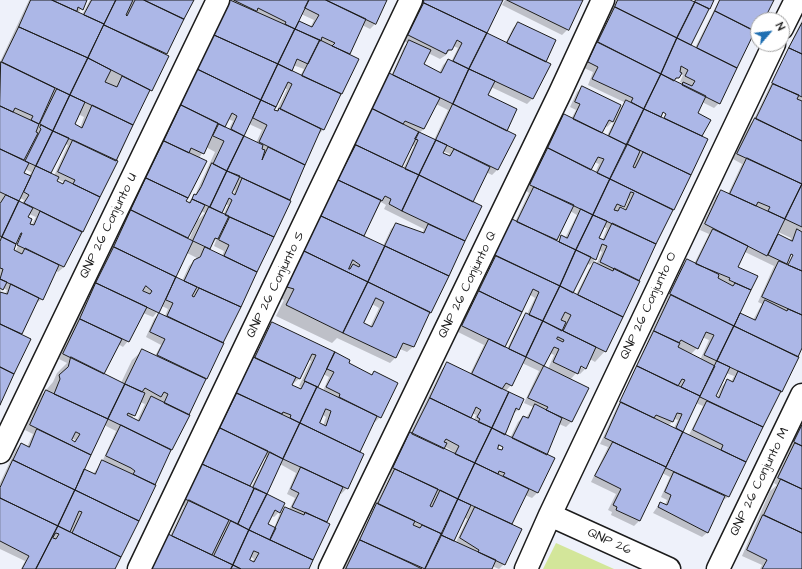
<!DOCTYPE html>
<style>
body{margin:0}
#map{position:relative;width:802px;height:569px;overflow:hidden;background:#eef1fa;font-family:"Architects Daughter",sans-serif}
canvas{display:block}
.north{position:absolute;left:750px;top:12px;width:40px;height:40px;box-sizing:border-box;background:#fff;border:1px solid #a4a4a4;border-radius:50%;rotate:62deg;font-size:11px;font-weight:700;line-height:16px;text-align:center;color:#1c1c1c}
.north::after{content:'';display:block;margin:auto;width:14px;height:18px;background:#1f6fb2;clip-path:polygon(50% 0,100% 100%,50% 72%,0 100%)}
</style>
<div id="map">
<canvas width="802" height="569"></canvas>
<div class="north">N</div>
</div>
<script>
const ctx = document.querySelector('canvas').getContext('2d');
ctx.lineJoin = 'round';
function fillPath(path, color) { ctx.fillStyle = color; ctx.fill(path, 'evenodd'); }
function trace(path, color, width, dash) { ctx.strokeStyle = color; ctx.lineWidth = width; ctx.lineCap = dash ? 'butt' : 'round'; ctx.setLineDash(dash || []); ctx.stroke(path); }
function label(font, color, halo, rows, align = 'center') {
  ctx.font = font + ' "Architects Daughter",sans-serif'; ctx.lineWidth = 3; ctx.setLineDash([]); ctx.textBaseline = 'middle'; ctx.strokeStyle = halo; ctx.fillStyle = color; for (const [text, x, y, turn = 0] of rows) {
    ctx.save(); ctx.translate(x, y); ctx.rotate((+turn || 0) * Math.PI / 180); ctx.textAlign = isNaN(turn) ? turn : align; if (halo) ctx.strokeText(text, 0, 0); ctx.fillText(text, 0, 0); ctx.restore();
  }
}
fillPath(new Path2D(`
 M556 543 614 569H543Z`), '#d3e69a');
fillPath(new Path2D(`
 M29 0H86L79 12 82 15 90 0H193L165 55 151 90 147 95 117 161 64 267 58 272 55 270 42 299 35 304 21 335 0 402V62ZM78 114 84 117 80 128 73 124ZM65 144 68 145 54 176 49 174ZM25 169 31 172 29 177 23 173ZM57 179 64 182 61 184 56 182ZM20 198 24 200 22 204 18 201ZM29 214 36 217 31 226 29 225 27 217ZM20 231 24 233 16 250 14 249ZM3 288 7 290 5 294 0 292Z
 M231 0H386L375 24 370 29 362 25 349 55 358 59 323 130 318 135 290 201 113 569H21L25 561 0 549V483L16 449 21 444 27 447 33 434 25 430 41 396 53 382 57 373 67 363 59 359 124 222 122 221 136 190 141 185 156 153 220 10ZM301 14 314 20 310 28 297 22ZM293 65 304 69 300 76 290 71ZM284 88 287 89 276 112 273 111ZM228 119 233 121 229 129 224 127ZM249 124 262 130 256 143 243 136ZM206 147 215 152 196 193 188 203 185 202 199 158ZM233 189 235 190 233 195 231 194ZM225 204 228 205 223 215 221 212ZM201 211 205 213 197 221 189 240 187 239ZM217 238 214 246 224 251 222 256 208 250ZM187 253 197 258 189 266 182 281 175 278ZM162 306 168 309 165 316 159 314 154 319 146 337 161 345 155 356 143 350 132 360 121 383 103 374 118 344 123 347 128 341 143 313 153 317ZM140 402 145 404 137 421 132 418ZM104 425 116 431 102 462 93 474 83 469ZM72 438 75 440 74 442 71 440Z
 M423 0H501L485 34 505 44 513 28 518 23 544 63 549 65 532 99 527 104 491 87 487 95 505 131 514 135 497 170 492 175 486 172 471 202 480 207 413 347 407 352 400 349 395 358 390 363 337 338 332 343 276 316 284 300 277 297 384 80 389 75 391 76 404 47 408 43 403 41ZM453 46 458 48 451 62 448 60 443 65 439 73 423 65 428 53 440 59 446 55ZM436 104 448 110 434 140 419 133 424 129ZM411 145 414 146 403 169 401 168ZM440 150 450 154 448 156 440 152ZM381 202 386 205 384 209 424 229 422 233 396 224 391 229 383 246 363 237ZM372 304 379 308 370 327 363 323Z
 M505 0H581L568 29 562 35 502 5Z
 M616 0H688L693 2 694 0H713L690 45 695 48 719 0H773L763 20H758V31L751 37 719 103 714 108 702 102 696 114 710 120 700 137 707 140 672 209 605 351 595 362 590 359 585 369V367L577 363 576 365 585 369 580 374 577 372 570 380 588 389 571 422 566 427 559 424 546 455 553 459 537 493 532 498 525 495 511 525 504 564 499 569 492 566 491 569H341L350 551 356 545 390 475 388 474 405 439 410 434 442 369 447 364 470 374 484 345 458 332 507 225 512 220 515 222 529 193 525 190 559 120 564 115 571 119 576 110 570 107 577 92 582 87 614 120 607 127 605 126 601 133 607 136 621 107 626 103 588 85 593 72 584 68ZM680 74 683 75 680 82 683 83 681 85 674 82ZM662 111 668 114 665 120 659 117ZM594 162 599 164 595 173 590 170ZM627 197 629 199 624 210 621 208ZM570 211 577 215 565 238 562 237 555 244ZM603 227 607 228 602 241 598 239ZM599 250 602 252 596 265 595 264 589 269 576 295 572 293 587 263 590 265 595 259ZM529 294 535 298 527 314 521 320 507 349 504 347ZM550 353 554 355 548 369 543 367ZM522 363 539 371 524 403 533 407 526 418 523 417 518 422 510 438 503 435 513 414 519 409 505 392 511 385ZM472 413 476 415 474 420 470 418ZM499 443 504 446 502 452 497 449ZM444 446 454 452 453 454 443 449ZM464 517 467 519 456 542 453 541Z
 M802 20V347L728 497 722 501 708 532 702 537 653 513 660 503 665 505 667 500 661 497 670 477 662 473 639 521 634 526 611 515 612 512 608 510 616 494 591 482 608 447 600 444 682 266 687 261 694 264 709 234 700 230 716 196 721 191 728 194 742 164 733 159 750 124 753 121ZM778 232 791 238 790 241 777 235ZM745 252 774 266 758 302 762 304 753 320 739 313 756 277 737 267ZM791 253 794 254 789 266 785 264ZM702 337 709 340 700 360 690 355 697 348ZM726 373 734 376 731 382 728 380 722 386 717 398 714 397ZM696 403 703 406 689 435 682 432ZM675 419 678 420 674 428 668 426Z
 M272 323 349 360 347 364 371 376 374 372 380 417 375 422H373L359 452 347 488 341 494 339 493 325 523 307 569H149L163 541 170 536 184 506 181 504 243 369 251 361 267 329ZM308 359 311 361 299 386 301 387 299 389 291 385 299 379ZM323 374 329 377 323 391 316 388ZM323 415 326 417 323 426 318 424ZM264 457 266 458 251 488 248 486ZM280 464 296 473 287 494 295 498 289 510 286 508 280 513 274 528 267 524 271 516 274 517 279 512 265 494ZM251 557 254 559 252 562 249 560Z
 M802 423V569H760L762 565 742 556 770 491 777 485 774 483Z`), '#0003');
const building = new Path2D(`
 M31 0H52L104 24 88 58 19 27Z
 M52 0H87L83 10 78 7 77 11Z
 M92 0H116L104 24 84 15Z
 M116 0H133L126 15 127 16 135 0H144L184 19 167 54 104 25Z
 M144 0H194L184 19Z
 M230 0 295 29 278 64 214 35Z
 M234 0H309L295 29 285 24 286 22 258 8 257 11Z
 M309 0H326L366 19 350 54 332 46 335 43 322 37 321 41 295 29 299 21 312 27 319 15 305 8Z
 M326 0H387L376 24Z
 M424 0H503L487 33 424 3Z
 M507 0H583L569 30Z
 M618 0H690L695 2 677 38 615 7Z
 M696 0H714L710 9 695 2Z
 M720 0H774L764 20H758V33L715 11Z
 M695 2 709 9 691 45 677 38Z
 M424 3 487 33 469 69 453 61 462 43 457 40 452 50H448L446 54 408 35Z
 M615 7 677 38 661 74 598 42Z
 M715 11 755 31 737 68 697 48Z
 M518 22 556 40 546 62 507 43Z
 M802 23V54L789 48Z
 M104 25 169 56 152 91 88 58Z
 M19 27 88 58 70 95 2 62Z
 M295 29 320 40 308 64 297 59 292 71 278 64Z
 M487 33 551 64 533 99 469 69Z
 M214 35 278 64 261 100 197 69Z
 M677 38 737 68 720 104 682 85 683 82 692 86 695 81 685 76 688 70 681 66 680 72 682 73 679 78H676L674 81 661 74Z
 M320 40 359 59 342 94 302 76Z
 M409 40 431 50 424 64 441 73 448 59 469 69 453 104 393 75Z
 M597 42 661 74 644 109 631 102 633 98 592 79 598 67 588 62Z
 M789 48 802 54V97L772 83Z
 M88 58 111 70 105 82 117 87 122 76 150 90 133 125 70 95Z
 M1 62 55 88 39 124 31 120 33 116 15 108 13 112 0 106Z
 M278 64 341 94 324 130 280 109 292 84 288 82 276 107 261 100Z
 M197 69 261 100 244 136 231 129 237 116 232 113 225 127 181 105Z
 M469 69 495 81 488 95 517 109 507 131 453 104Z
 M389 73 440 98 424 129 405 121 403 124 371 108Z
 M661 74 706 96 698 113 711 120 702 136 664 118 666 114 663 112 661 117 644 109Z
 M773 84 799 95 797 99 802 101V141L756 119Z
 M582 86 621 105 613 122 609 120 602 133 573 119 580 104 575 102Z
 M57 89 70 95 53 131 40 124Z
 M70 95 85 102 75 124 82 128 92 105 133 125 116 161 53 131Z
 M261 100 276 107 274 110 278 111 279 108 321 129 305 165 259 142 267 125 253 118Z
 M626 100 644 109 627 145 609 136Z
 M453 104 516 135 498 170 436 140Z
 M181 105 218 123 204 154 191 148 189 153 164 141Z
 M0 106 39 124 36 132 38 133 24 160 0 149Z
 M371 108 419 132 402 167 354 144Z
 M644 109 708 139 691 175 627 144Z
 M564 114 627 145 610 179 597 173 604 159 598 157 591 170 548 148Z
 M755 118 802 141V184L737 154Z
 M219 124 244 136 227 171 213 164 224 141 213 136Z
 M41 125 53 131 36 166 25 161 41 129 40 128Z
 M53 131 69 138 51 173 36 166Z
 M419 132 436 140 419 175 405 169 418 140 415 139Z
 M244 136 263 145 262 149 265 150 262 160 268 147 305 165 290 200 227 171Z
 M73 140 118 161 100 197 73 184 75 180 58 172Z
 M436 140 447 145 443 153 450 156 454 149 490 167 473 202 419 175Z
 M164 141 207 161 188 198 146 178Z
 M627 144 640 151 633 167 635 168 643 152 691 175 674 210 610 179Z
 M356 145 419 175 402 211 389 204 391 199 385 196 382 201 338 180Z
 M548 148 610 179 593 215 530 185Z
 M0 149 29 163 24 173 31 176 19 201 0 192Z
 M747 158 802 184 785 219 768 211 770 207 758 202 756 206 730 194Z
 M212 163 227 171 210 207 192 199 194 194 196 195 201 187Z
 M36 166 59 177 57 181 63 184 65 180 100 197 83 232 24 203 29 195 24 192Z
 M227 171 240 176 232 193 235 195 242 178 291 201 274 237 225 215 232 200 229 198 222 213 210 207Z
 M419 175 482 206 465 241 402 211Z
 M146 178 188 198 186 201 190 203 192 199 205 205 188 238 131 210Z
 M610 179 673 210 656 244 593 215ZM631 192 634 193 626 210 620 207 618 211 614 210 617 204 624 207Z
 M338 180 381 200 364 236 321 216Z
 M802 184V227L785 219Z
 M534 187 574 205 557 240 517 222Z
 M721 190 785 219 767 256 705 224Z
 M6 195 19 201 2 237 0 236V204Z
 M19 201 33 208 28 217 32 219 30 224 34 225 40 211 82 232 64 267 17 245 22 233H21L16 244 2 237Z
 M209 207 229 216 218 239 215 238 210 249 193 241Z
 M581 209 593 215 576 250 559 242 561 235 567 238Z
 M131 210 193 241 176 277 114 247Z
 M593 215 607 221 599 238 604 240 612 223 656 244 639 281 600 262 607 246 602 244 596 260 576 250Z
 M321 216 385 246 368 282 304 251ZM353 260 360 265 359 267 353 264 350 269H349Z
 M230 217 274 237 257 272 224 256 229 245 219 240Z
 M512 219 576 250 560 286 495 255Z
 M396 223 424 233 428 224 465 241 449 276 385 246Z
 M713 229 748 246 738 267 758 276 751 290 729 280 730 278 696 264Z
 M797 229 802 232V271L788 265 793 255 791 254 787 264 768 255 778 234 792 241Z
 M2 237 16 244 14 250 22 254 25 248 59 265 43 300 0 279 3 269 0 268V242Z
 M385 246 449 276 431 313 368 282Z
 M114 247 176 277 159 313 96 283ZM146 286 152 291 150 294 143 291Z
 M205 247 257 272 241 307 184 281 194 260 200 257Z
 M576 250 591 257 573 293 560 286Z
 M304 251 368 282 343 333 286 305 294 289 287 287Z
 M496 256 560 286 543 321 529 315 539 292 533 289 522 312 479 291Z
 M687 259 718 274 719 275 718 278 733 286 735 283 751 290 734 326 670 294Z
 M779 261 802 271V315L762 297Z
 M594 262 613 271 614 268 640 281 623 317 578 295Z
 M176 277 197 287 192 296 194 297 199 288 241 307 223 343 167 316 173 303 166 300Z
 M0 279 7 282 3 290 0 288Z
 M368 282 430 312 414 347 403 343 396 358 343 333ZM376 298 384 302 372 327 364 323Z
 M96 283 147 307 129 342 80 319Z
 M11 284 39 298 22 334 0 324V292L7 294Z
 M560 286 623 317 606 352 563 331 571 315 565 312 561 320 566 322 562 331 543 321Z
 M479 291 522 312 505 347 462 326Z
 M671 295 734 326 717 361 704 355 714 335 706 332 698 349 681 340 679 343 654 331Z
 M765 300 787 311 788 309 802 315V348L798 357 734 326 740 313 755 320Z
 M159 313 224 343 207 379 157 355 165 339 150 332Z
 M526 313 543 321 526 357 509 349Z
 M80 319 122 339 104 374 63 354Z
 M543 321 596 347 586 369 581 366 578 374 553 362 559 349 554 347 544 366 526 357ZM558 337 564 340 563 342 557 339Z
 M272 322 335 352 318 387 304 381 316 355 312 354 300 379 255 358Z
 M0 324 31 339 14 374 0 367Z
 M734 326 799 357 782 392 717 361Z
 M654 331 680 343 678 347 715 366 700 396 681 387 685 380 682 379 678 386 637 366Z
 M489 339 526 357 512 386 506 383 502 389 472 374Z
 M142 349 206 379 189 415 164 403 168 394 164 392 161 397 145 388 142 392 125 384Z
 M335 352 350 360 349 363 372 375 374 371 398 383 381 418 339 397 340 394 326 387 334 372 327 369Z
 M71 357 125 384 108 419 54 394 60 379 59 375 68 367Z
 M254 357 296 377 292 385 301 389 305 381 317 387 300 423 290 418 291 415 283 412 282 414 236 393Z
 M717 361 730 367 716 396 719 398 727 379 733 382 738 371 781 391 763 427 700 397Z
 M447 362 509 392 492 428 478 422 480 419 477 417 481 410 476 407 471 418 430 398Z
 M544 366 589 388 572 422 546 410 548 407 528 398Z
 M637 366 700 396 683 432 676 428 682 414 677 413 673 422 656 415 654 418 620 402Z
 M0 367 14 374 0 405Z
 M125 384 145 393 135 416 128 413 127 415 139 421 151 396 190 415 172 450 108 419Z
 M317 387 377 416 360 452 300 423ZM326 409 331 411 326 426 320 423Z
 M46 390 108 419 91 455 30 425ZM76 432 80 434 75 442 72 440Z
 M509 392 524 399 519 410 516 408 505 435 492 428Z
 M237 393 300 423 283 459 220 428Z
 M430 398 492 428 475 463 455 454 459 446 446 439 444 442 447 443 444 449 412 434Z
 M707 401 763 427 746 462 721 450 723 445 693 430Z
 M621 402 683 432 666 467 605 438Z
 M535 404 562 418 547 455 512 438 523 416 528 418Z
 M300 423 364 454 348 489 283 459Z
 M121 425 171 450 155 485 133 474 135 471 131 468 106 456Z
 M802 425V446L794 442Z
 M220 428 268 451 250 486 202 464Z
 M492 428 555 458 538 493 503 476 505 473 499 471 498 474 475 463ZM499 445 503 447 502 450 498 449Z
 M37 429 91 455 75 490 13 460 21 443 29 447Z
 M410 432 475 463 458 499 393 468Z
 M683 432 746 462 729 497 666 468Z
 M613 442 666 467 640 521 616 510 617 507 613 505 621 489 595 476Z
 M795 443 802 446V489L778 478Z
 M270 452 283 459 267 494 253 488Z
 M13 460 75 490 58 526 0 498V488Z
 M102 460 156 485 139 521 75 490 84 469 95 474Z
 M475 463 529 489 512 524 458 499Z
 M202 464 254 488 238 524 185 499Z
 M301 467 343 487 327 522 292 507 299 493 291 489Z
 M395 469 438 489 430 506 432 507 440 490 458 499 442 534 378 504Z
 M674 472 725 496 708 533 658 507 660 502 667 505 668 503 671 495 665 492Z
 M781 479 802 489V533L764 515Z
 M255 488 267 494 249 530 238 524Z
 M75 490 139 521 121 557 72 533 82 512 79 511 70 532 58 526Z
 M267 494 285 503 280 513 275 510 268 524 276 528 270 540 249 530Z
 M0 498 58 526 36 569H22L29 556 0 541Z
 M458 499 471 505 454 541 441 535Z
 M189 500 229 520 212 555 172 536Z
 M377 503 415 521 413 525 420 528 422 525 442 534 425 569 360 540Z
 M285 507 304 515 305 512 330 524 313 560 270 540Z
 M475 507 522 529 505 565 478 552 479 550 460 538Z
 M763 515 802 533V569H762L767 560 747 550Z
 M231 521 249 530 233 565 214 556Z
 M58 526 121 557 115 569H36ZM56 533 59 534 56 539 53 538Z
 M249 530 313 560 309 569H241L233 565ZM254 551 259 553 254 562 250 560Z
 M168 534 233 565 231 569H152Z
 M441 535 496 560 492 569H425Z
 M360 540 410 563 422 569H346Z
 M233 565 241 569H231Z`);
fillPath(building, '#acb7e7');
trace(building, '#1c1c1c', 1);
const minor = new Path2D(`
 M782 28 796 0
 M0 452 218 0
 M550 515 669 569
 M139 569 411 0
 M330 569 560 93 603 0
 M526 569 550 515 774 44
 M718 569 802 395`);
trace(minor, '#1c1c1c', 25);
trace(minor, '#fff', 22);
label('13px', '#1c1c1c', '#fff', [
 ["QNP 26 Conjunto U",109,226,-64],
 ["QNP 26 Conjunto S",276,285,-64],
 ["QNP 26 Conjunto Q",468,285,-64],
 ["QNP 26 Conjunto O",649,306,-65],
 ["QNP 26 Conjunto M",760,482,-64],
 ["QNP 26",609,542,24]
]);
</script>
